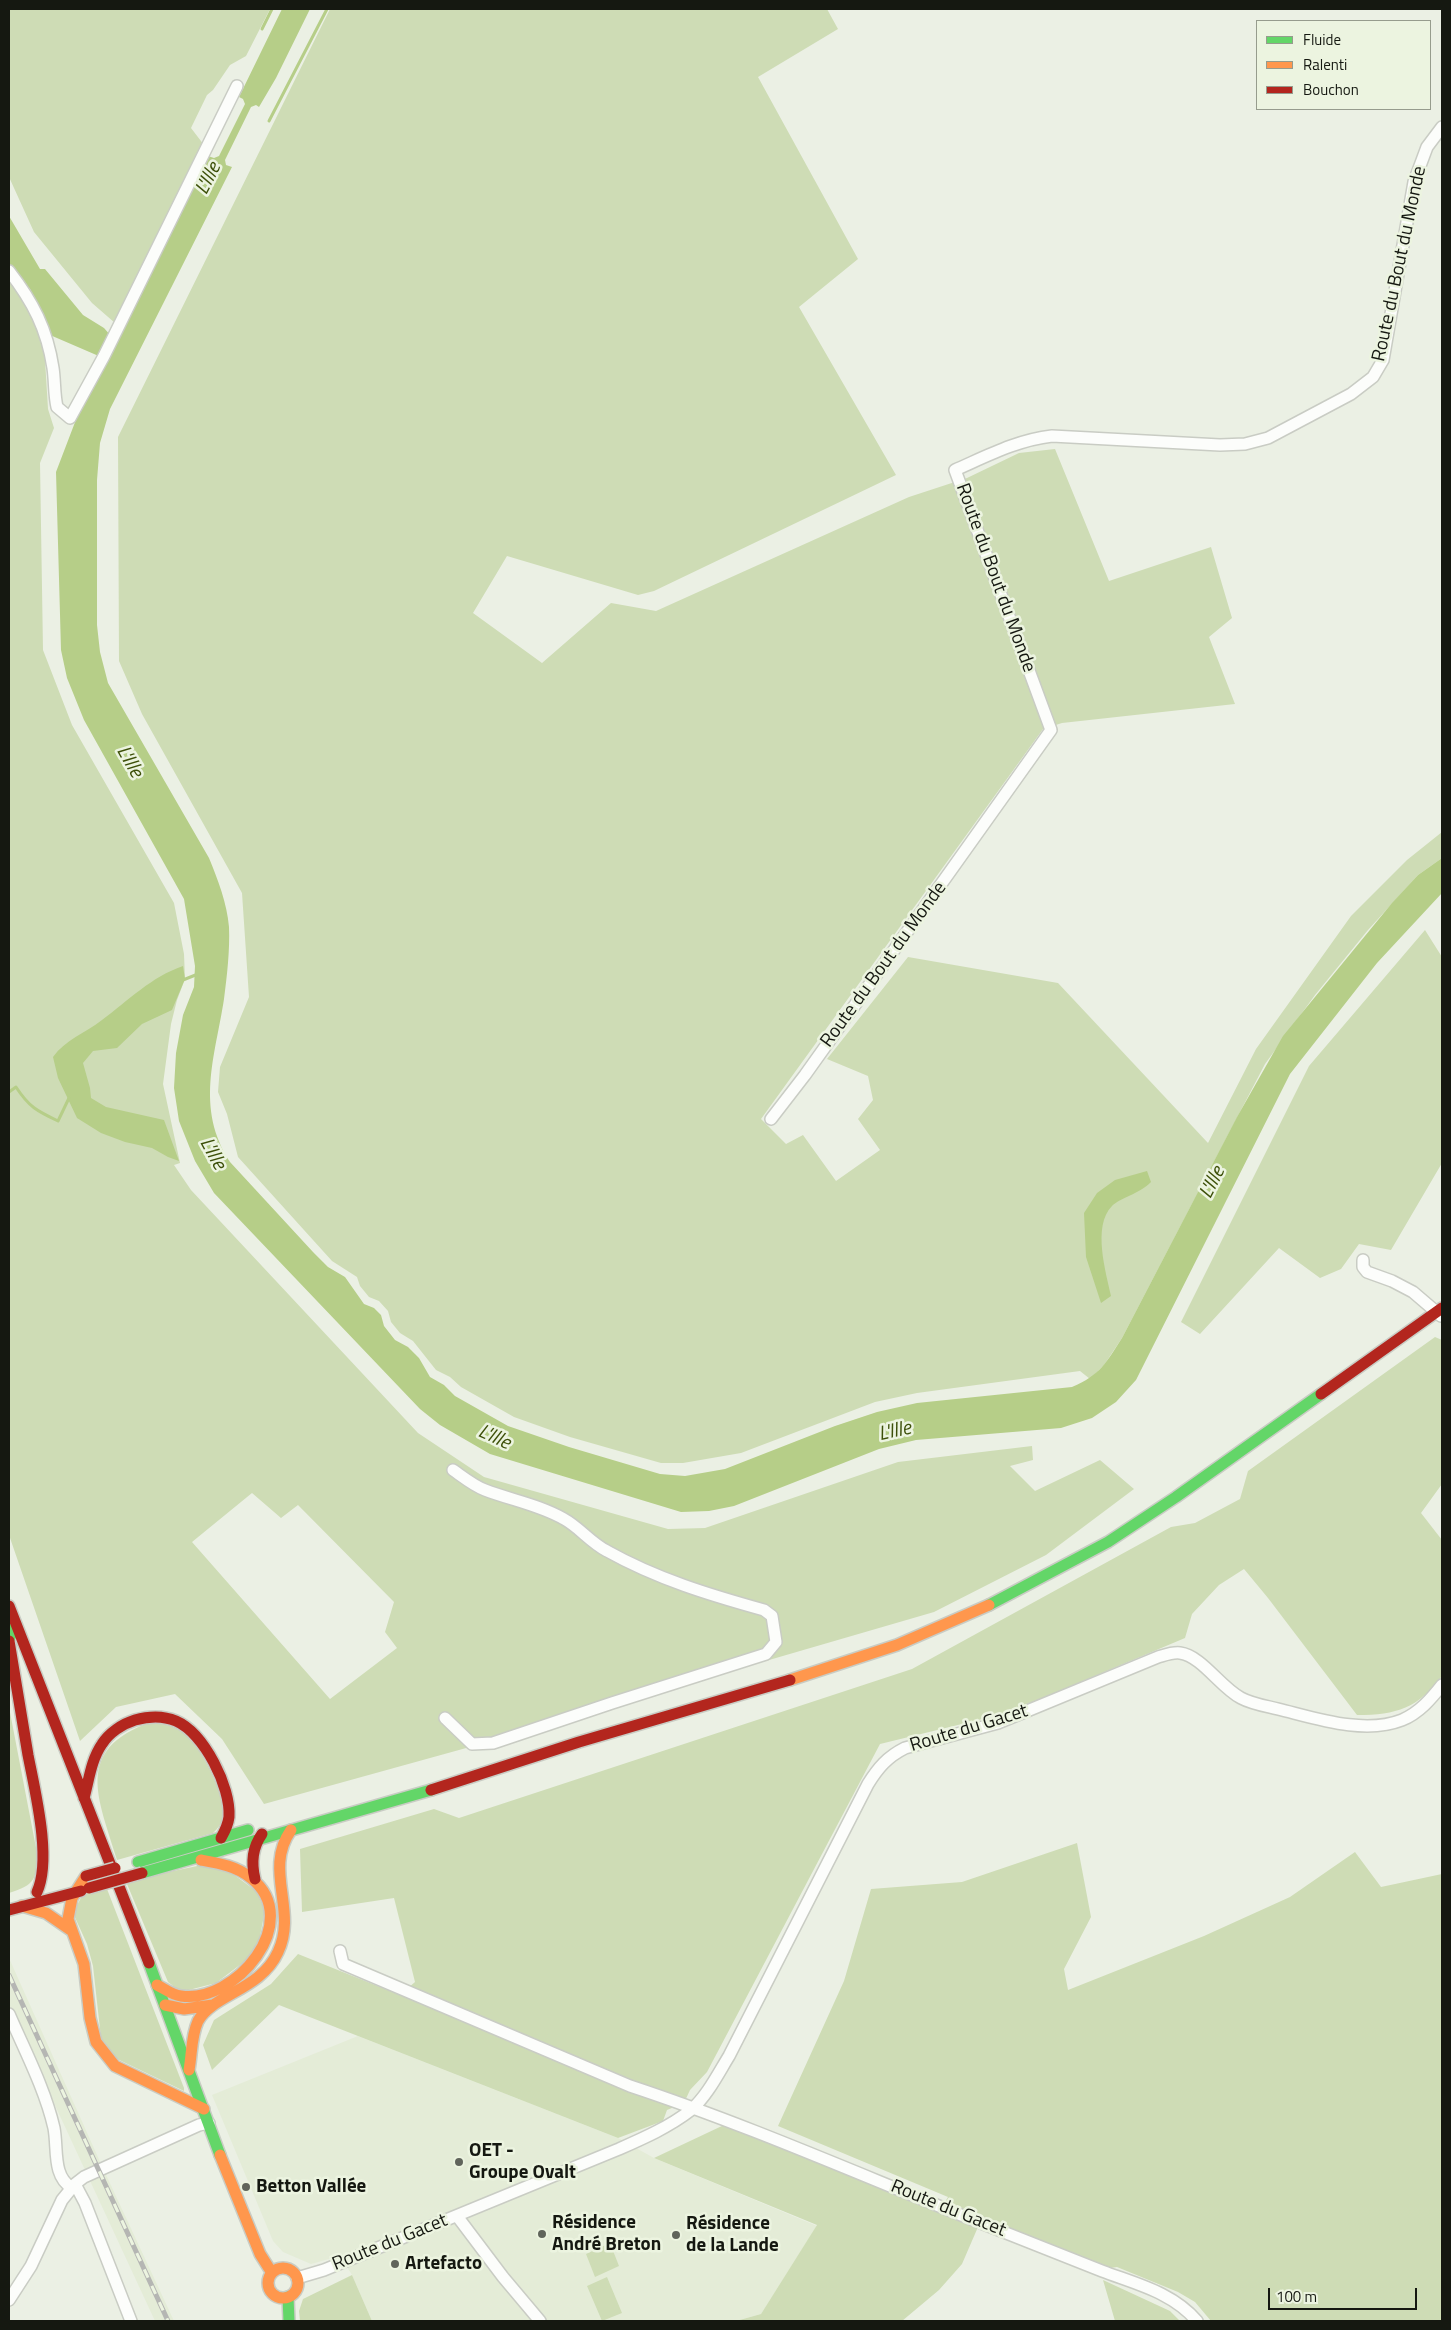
<!DOCTYPE html>
<meta charset="utf-8">
<style>
body{margin:0}
#map{position:relative;width:1451px;height:2330px;overflow:hidden;background:#ebf0e4;font-family:"Titillium Web",sans-serif}
canvas{display:block}
.frame{position:absolute;inset:0;border:10px solid #151811;pointer-events:none}
.legend{position:absolute;left:1256px;top:20px;width:175px;height:90px;box-sizing:border-box;background:#ecf4e0;border:1px solid #969c8d;margin:0;padding:6px 9px;list-style:none;font-size:15px;color:#151811}
.legend li{display:flex;align-items:center;gap:10px;height:25px}
.legend b{width:25px;border:1px solid #969c8d}
.scale{position:absolute;left:1268px;top:2288px;width:149px;height:22px;box-sizing:border-box;border:2px solid #151811;border-top:0;padding-left:6px;font-size:15px;line-height:18px;white-space:nowrap;color:#151811;-webkit-text-stroke:4px #ecf4e0;paint-order:stroke}
</style>
<div id="map">
<canvas width="1451" height="2330"></canvas>
<div class="frame"></div>
<ul class="legend">
<li><b style="height:6px;background:#63d668"></b>Fluide</li>
<li><b style="height:6px;background:#ff974d"></b>Ralenti</li>
<li><b style="height:6px;background:#b3261e"></b>Bouchon</li>
</ul>
<div class="scale">100 m</div>
</div>
<script>
const ctx = document.querySelector('canvas').getContext('2d');
ctx.lineJoin = 'round';
function fillPath(path, color) { ctx.fillStyle = color; ctx.fill(path, 'evenodd'); }
function trace(path, color, width, dash) { ctx.strokeStyle = color; ctx.lineWidth = width; ctx.lineCap = dash ? 'butt' : 'round'; ctx.setLineDash(dash || []); ctx.stroke(path); }
function label(font, color, halo, rows, align = 'center') {
  ctx.font = font + ' "Titillium Web",sans-serif'; ctx.lineWidth = 5; ctx.setLineDash([]); ctx.textBaseline = 'middle'; ctx.strokeStyle = halo; ctx.fillStyle = color; for (const [text, x, y, turn = 0] of rows) {
    ctx.save(); ctx.translate(x, y); ctx.rotate((+turn || 0) * Math.PI / 180); ctx.textAlign = isNaN(turn) ? turn : align; if (halo) ctx.strokeText(text, 0, 0); ctx.fillText(text, 0, 0); ctx.restore();
  }
}
fillPath(new Path2D(`
 M9 1958 101 2164 174 2321H155L9 2006Z
 M358 2036 618 2138 654 2158 817 2226 761 2314 736 2321H372L352 2275 340 2256 311 2264 283 2252 273 2241 212 2095Z`), '#e4ecd7');
fillPath(new Path2D(`
 M9 9H270L246 56 230 65 213 90 207 95 191 128 204 145 115 323 92 303 34 232 9 177Z
 M330 9H827L838 29 758 77 858 259 799 307 896 475 654 591 638 595 507 556 473 613 542 663 611 603 656 611 909 497 967 478 1019 453 1055 449 1109 581 1211 547 1232 618 1209 637 1235 704 1062 723 1043 729 761 1119 786 1144 803 1135 836 1181 880 1150 858 1119 873 1100 868 1076 827 1059 908 957 1058 983 1208 1143 1256 1049 1351 916 1407 860 1442 832V858L1418 875 1368 930 1315 995 1265 1064 1122 1338 1104 1365 1090 1379 1080 1371 917 1393 875 1402 741 1453 683 1463H661L570 1437 514 1417 461 1387 450 1377 436 1370 413 1341 400 1333 391 1322 388 1311 379 1301 369 1297 360 1286 357 1277 332 1261 238 1157 227 1114 218 1092 220 1067 249 997 242 893 142 714 119 661 118 437Z
 M9 275 21 290 44 343 48 409 54 428 40 463 43 650 72 725 174 903 184 954 185 979 177 1000 171 1024 163 1084 180 1163 174 1165 191 1190 418 1433 484 1477 668 1529 705 1528 898 1462 1032 1446 1033 1460 1010 1466 1035 1491 1100 1460 1134 1489 1046 1555 934 1612 477 1745 264 1804 222 1739 175 1694 116 1707 80 1741 9 1535ZM252 1493 281 1518 298 1505 394 1602 385 1632 397 1648 330 1699 192 1542Z
 M1425 930 1442 957V1163L1391 1250 1359 1244 1341 1269 1320 1278 1279 1248 1200 1334 1181 1322 1309 1066Z
 M1435 1337 1442 1340V1484L1421 1513 1442 1540V1676C1418 1708 1397 1715 1357 1715L1268 1598 1244 1569 1219 1585 1192 1614 1185 1638 1007 1713 880 1744 707 2072 690 2090 684 2103 667 2110 663 2121 618 2138 279 2005 212 2070 203 2045 214 2020 271 1984 298 1954 400 1995 415 1982 394 1898 302 1912 300 1849 434 1809 459 1818 912 1669 1171 1527 1195 1523 1240 1499 1248 1471Z
 M9 1707 37 1853C37 1879 35 1885 9 1893Z
 M151 1722C164 1724 177 1726 187 1736 203 1751 225 1794 223 1817 222 1824 218 1828 213 1833L117 1860C99 1799 72 1750 151 1722Z
 M1077 1843 1091 1917 1064 1969 1068 1990 1204 1936 1290 1897 1355 1852 1381 1887 1442 1874V2321H1211L1195 2302 1178 2292 1117 2267 1104 2269 981 2220 962 2264 939 2290 902 2321H736L761 2314 817 2225 654 2158 724 2125 939 2212 948 2197 778 2126 844 1981 871 1889 962 1882Z
 M202 1865 222 1866 256 1891 265 1910 257 1952 216 1983 181 1992 168 1982 127 1884 145 1877Z
 M107 1889 184 2088V2091L113 2057 101 2038 93 1966 87 1944 73 1913 83 1894Z
 M610 2243 619 2266 595 2277 586 2254Z
 M352 2275 372 2321H300L299 2311 303 2299Z
 M607 2277 622 2313 602 2321 587 2286Z
 M1103 2280 1170 2311 1180 2321H1115Z`), '#cedcb5');
fillPath(new Path2D(`
 M282 9H310L276 78 259 107 256 105 251 107 225 160 226 165 232 167 110 409 100 443 97 480V625L100 652 108 683 209 858C218 880 227 903 229 927 230 950 227 976 224 999 215 1057 195 1108 230 1162L313 1252 328 1267 345 1277 364 1304 374 1308 381 1315 384 1326 395 1340 408 1347 419 1358 430 1377 444 1385 455 1396 508 1426 569 1447 660 1474 685 1476 725 1469 835 1426 877 1412 917 1403 1072 1387C1100 1375 1106 1363 1122 1338L1237 1117 1283 1036 1392 903 1418 875 1442 858V893L1377 963 1290 1074 1136 1380 1116 1402 1092 1418 1061 1428 916 1440 879 1449 734 1506 709 1511 681 1512 490 1454 440 1425 420 1409 214 1193 195 1161 179 1121 174 1088 176 1053 183 1015 194 987 195 966 184 899 84 720 67 678 61 650 56 472 77 417 108 355 101 357 50 335 30 289 9 266V216L40 269H45L83 315 104 328 111 336 208 156 214 158 219 156 245 104 243 99 239 97Z
 M183 966 185 979 172 1010 142 1024 117 1048 93 1051 83 1063 90 1088 91 1098 106 1107 164 1120 179 1161 168 1157 152 1148 125 1142 101 1133 77 1118 58 1078 53 1057C65 1040 85 1033 102 1020 129 1000 151 977 183 966Z
 M1147 1171 1151 1182C1139 1194 1120 1198 1112 1206 1092 1226 1106 1272 1111 1296L1101 1303 1086 1257 1084 1213 1097 1193 1115 1180Z`), '#b6ce88');
trace(new Path2D(`
 M262 29 272 9
 M269 121 327 9
 M183 980 198 974
 M9 1092 16 1087C29 1107 37 1111 58 1121L69 1098`), '#b6ce88', 3);
const street = new Path2D(`
 M9 271C33 302 47 329 53 368 55 381 54 394 57 407L70 418 104 356 237 86
 M771 1119 805 1075 1051 730 955 470C987 456 1017 440 1052 436L1220 445 1245 444 1268 438 1351 394 1373 377 1383 360 1414 182 1427 147 1442 127
 M1363 1260V1267L1367 1272 1392 1281 1413 1292 1441 1316
 M445 1718 472 1744 493 1743 612 1703 766 1654 776 1642 772 1616 764 1610C710 1595 657 1579 607 1551 591 1543 579 1527 564 1519 540 1505 511 1500 485 1490 474 1486 463 1477 453 1470
 M340 1951 343 1964 630 2086C754 2127 874 2181 996 2229 1031 2243 1066 2257 1102 2271 1136 2284 1172 2292 1197 2321
 M9 2014C25 2051 45 2089 54 2128 58 2149 52 2176 72 2188
 M75 2184 85 2203 131 2321
 M457 2216 503 2277 540 2321
 M297 2278 324 2270 619 2149C644 2138 669 2127 691 2110 707 2096 718 2074 729 2056L868 1784C878 1768 887 1757 905 1748L998 1723 1158 1657C1165 1655 1173 1652 1180 1653 1202 1656 1220 1687 1241 1698 1252 1704 1266 1706 1278 1709 1315 1718 1364 1735 1402 1720 1419 1713 1431 1699 1442 1685
 M9 2300 31 2266 62 2200 75 2184 84 2177 199 2125 209 2123`);
const fast = new Path2D(`
 M989 1605 1108 1542 1176 1497 1321 1394
 M9 1639 16 1625
 M138 1862 248 1830
 M142 1873 431 1790
 M149 1963 220 2155
 M288 2297 289 2321`);
const slow = new Path2D(`
 M790 1680 897 1645 989 1605
 M86 1876 72 1898 68 1919 84 1964 90 2018 96 2042 115 2066 204 2109
 M22 1906 46 1913 72 1931
 M157 1985C165 1989 172 1995 181 1996 235 2004 305 1921 251 1878 237 1866 218 1863 201 1860
 M165 2005 184 2009 213 2005
 M189 2070C192 2054 191 2036 198 2021 213 1994 261 1990 278 1952 298 1910 263 1870 291 1830
 M220 2155 260 2254 272 2273
 M268 2283a15 15 0 1 1 30 0a15 15 0 1 1-30 0Z`);
const jam = new Path2D(`
 M1321 1394 1442 1308
 M9 1606 149 1963
 M9 1641C15 1679 22 1717 28 1755 35 1791 52 1859 37 1892
 M431 1790 579 1742 790 1680
 M84 1798C89 1780 91 1760 102 1744 109 1733 122 1724 135 1720 149 1716 162 1715 176 1721 204 1733 231 1787 229 1817 228 1825 225 1831 221 1838
 M255 1879C251 1863 252 1848 262 1834
 M9 1910 81 1891`);
trace(street, '#c9ccc4', 14);
trace(fast, '#c9ccc4', 14);
trace(slow, '#c9ccc4', 14);
trace(jam, '#c9ccc4', 14);
trace(street, '#fcfdfb', 11);
trace(fast, '#63d668', 11);
trace(slow, '#ff974d', 11);
trace(jam, '#b3261e', 11);
const rail = new Path2D(`
 M9 1975 168 2321`);
trace(rail, '#b5b6b3', 5);
trace(rail, '#ecf4e0', 3, [9]);
const jamBridge = new Path2D(`
 M86 1876 115 1868
 M89 1888 142 1873`);
trace(jamBridge, '#c9ccc4', 14, []);
trace(jamBridge, '#b3261e', 11);
for (const [x, y, r, color] of [
 [459,2162,5,"#60645b"],
 [246,2187,5,"#60645b"],
 [542,2234,5,"#60645b"],
 [676,2235,5,"#60645b"],
 [395,2264,5,"#60645b"]
]) { const dot = new Path2D(); dot.arc(x, y, r, 0, 2 * Math.PI); ctx.fillStyle = color; ctx.fill(dot); trace(dot, '#ecf4e0', 2); }
label('19px', '#151811', '#ecf4e0', [
 ["Route du Bout du Monde",1400,264,-78],
 ["Route du Bout du Monde",995,578,70],
 ["Route du Bout du Monde",884,965,-54],
 ["Route du Gacet",969,1729,-17],
 ["Route du Gacet",948,2209,22],
 ["Route du Gacet",390,2243,-22]
]);
label('bold 19px', '#151811', '#ecf4e0', [
 ["OET -",469,2151],
 ["Groupe Ovalt",469,2173],
 ["Betton Vallée",256,2187],
 ["Résidence",552,2223],
 ["André Breton",552,2245],
 ["Résidence",686,2224],
 ["de la Lande",686,2246],
 ["Artefacto",405,2264]
], 'left');
label('italic 20px', '#3d5009', '#ecf4e0', [
 ["L'Ille",209,179,-63],
 ["L'Ille",129,762,60],
 ["L'Ille",212,1154,61],
 ["L'Ille",1213,1183,-63],
 ["L'Ille",895,1432,-12],
 ["L'Ille",494,1438,25]
]);
</script>
